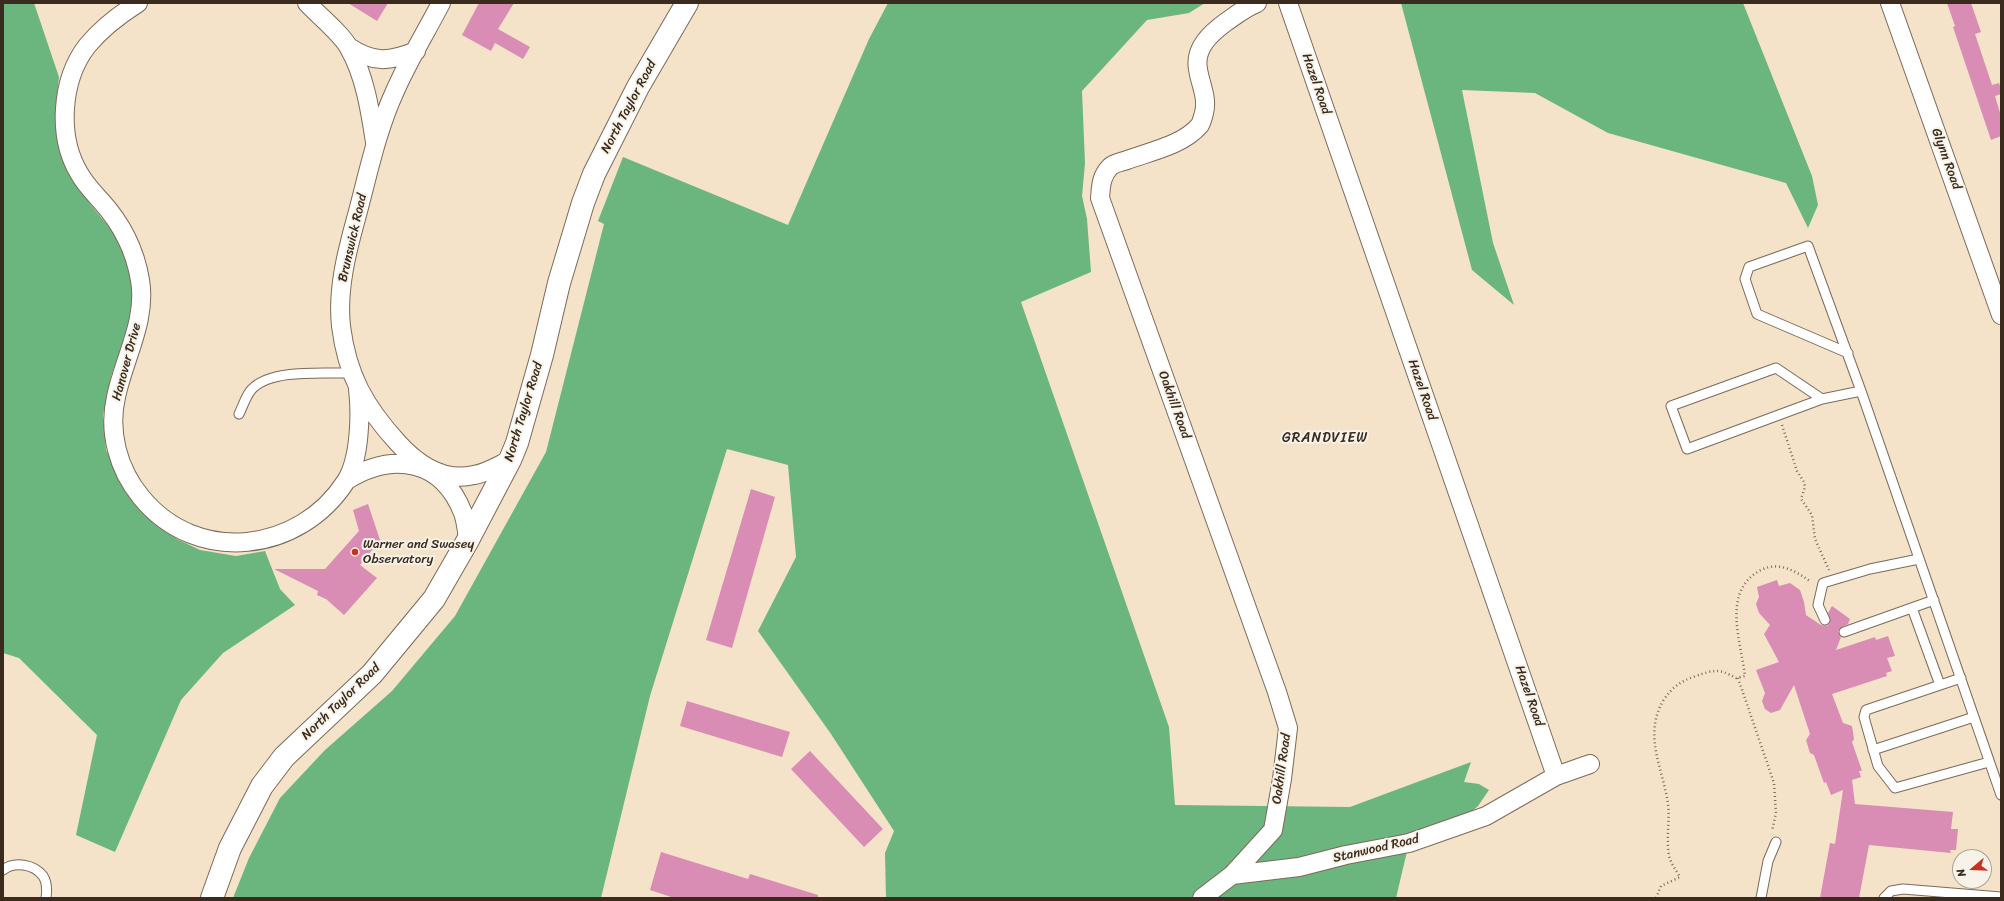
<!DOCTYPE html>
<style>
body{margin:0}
#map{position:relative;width:2004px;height:901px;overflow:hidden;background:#f4e2c9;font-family:Sriracha,sans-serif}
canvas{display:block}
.frame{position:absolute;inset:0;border:4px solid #3b2a1e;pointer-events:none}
.north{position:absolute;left:1952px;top:849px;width:40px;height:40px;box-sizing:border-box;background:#f7f3e8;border:1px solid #aca397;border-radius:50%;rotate:251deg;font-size:11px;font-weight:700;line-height:16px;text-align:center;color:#3b2a1e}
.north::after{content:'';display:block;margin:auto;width:14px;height:18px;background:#c8321e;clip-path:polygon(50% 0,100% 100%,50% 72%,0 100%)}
</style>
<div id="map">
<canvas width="2004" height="901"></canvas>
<div class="frame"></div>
<div class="north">N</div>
</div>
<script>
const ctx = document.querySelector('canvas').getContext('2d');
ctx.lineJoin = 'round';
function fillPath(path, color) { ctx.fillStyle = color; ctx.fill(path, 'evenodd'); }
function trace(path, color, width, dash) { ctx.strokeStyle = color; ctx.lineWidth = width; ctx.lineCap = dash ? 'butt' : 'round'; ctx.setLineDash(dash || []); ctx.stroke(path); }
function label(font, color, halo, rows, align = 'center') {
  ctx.font = font + ' Sriracha,sans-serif'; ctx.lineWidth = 4; ctx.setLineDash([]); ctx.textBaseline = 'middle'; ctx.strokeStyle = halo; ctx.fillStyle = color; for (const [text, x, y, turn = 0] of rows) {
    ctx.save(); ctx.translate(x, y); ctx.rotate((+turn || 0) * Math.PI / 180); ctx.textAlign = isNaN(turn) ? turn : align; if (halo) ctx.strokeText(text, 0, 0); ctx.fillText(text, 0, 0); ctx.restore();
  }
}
fillPath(new Path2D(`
 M3 3H34L59 77 56 106 57 141 66 167 90 204 114 233 126 258 133 291 129 326 111 376 103 415 106 450 121 481 146 516 177 539 200 550 236 556 265 551 280 589 295 605 223 653 181 700 115 852 76 835 97 735 19 658 3 653Z
 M888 3H1205L1189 13 1147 20 1082 91 1085 163 1082 196 1087 219 1091 272 1021 302 1169 727 1175 805 1350 807 1471 762 1464 782 1479 784 1489 790 1478 806 1470 813 1409 843 1396 898H886L885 853 894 831 831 734 758 631 796 557 788 465 727 449 650 696 601 898H233L249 858 280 798 325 750 392 691 455 616 546 452 604 224 598 221 623 157 788 225 869 39Z
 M1401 3H1743L1812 176 1818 205 1808 228 1786 183 1608 133 1535 93 1462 90 1493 243 1514 305 1472 270Z`), '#6bb67e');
fillPath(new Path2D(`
 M348 3H388L377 21Z
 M479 3H514L498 29 530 47 523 59 495 43 491 51 462 35Z
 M1947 3H1971L1981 32 1975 34 1992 85 1999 83 2001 89V94L1995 96 2001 116V136L1991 140 1953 27 1955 26Z
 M751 489 775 497 732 648 706 640Z
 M368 504 380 540 360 565 377 578 344 615 326 599 317 595 318 591 274 569H325L359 531 353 510Z
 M1777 580 1779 586 1790 583 1800 590 1804 602 1806 615 1821 625 1827 626 1830 623 1828 613 1832 606 1850 619 1848 624 1842 627 1838 631 1841 637 1836 650 1875 637 1876 640 1888 636 1895 656 1887 658 1892 671 1886 673 1887 676 1832 694 1843 723 1852 726 1854 739 1852 742 1862 771H1859L1861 777 1852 780 1855 804 1953 812 1951 829H1958L1956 850H1950L1951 853 1869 845 1859 898H1820L1830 843 1835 844 1843 790 1831 795 1826 782 1824 783 1814 755 1810 753 1806 740 1810 734 1794 685 1780 710 1771 713 1765 709 1762 701 1765 693 1756 670 1779 662 1764 634 1770 625 1759 613 1756 604 1759 597 1757 587Z
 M687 701 790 732 782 757 680 726Z
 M810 751 883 829 864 847 791 769Z
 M661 852 748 879 750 874 818 895V898H674L650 890Z`), '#d98cb4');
const service = new Path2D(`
 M1848 353 1757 314 1745 279 1749 267 1808 246 1861 391 2001 795
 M1822 399 1776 368 1671 406 1687 449 1822 399 1861 391
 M239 414C243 406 246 395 252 389 272 368 325 374 353 373
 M1912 608 1940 685
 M1825 620 1818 605 1823 583 1870 569 1919 559
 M1844 632 1934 600
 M1961 678 1866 710 1864 717 1878 766 1895 788 1989 762
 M1873 750 1974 717
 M3 870C14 861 34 864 43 876 47 882 47 891 46 898
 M1761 898 1768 861 1776 842
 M1884 898 1891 891 1903 889 2001 897`);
const minor = new Path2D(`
 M138 3C119 15 101 29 87 46 61 80 57 136 79 173 85 184 93 192 101 201 121 223 135 250 140 280 147 321 124 358 116 397 108 432 118 469 141 497 197 566 300 553 346 481 360 459 361 414 358 389
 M307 3C318 15 342 34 349 48 365 76 370 110 375 142
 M441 3C426 32 408 61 395 91 377 130 368 174 357 215 347 251 337 289 341 326 347 375 365 407 398 443 418 465 444 482 474 475 487 473 499 465 510 460
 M1288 3 1556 776
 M1890 3 2001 315
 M349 47C373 63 389 62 416 51
 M347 480C393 452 442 459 463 513 466 521 467 531 468 540
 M1232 875 1273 830 1282 779 1288 728 1277 692 1100 198C1101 186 1101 176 1110 167 1114 163 1122 162 1127 160 1152 151 1183 145 1200 125 1202 121 1203 117 1204 113 1208 97 1200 84 1198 69 1194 48 1211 33 1226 22 1236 15 1246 7 1257 3
 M1202 898 1232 875 1299 867 1346 855 1409 843 1486 816 1556 776 1590 764`);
const tertiary = new Path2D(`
 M212 898 230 848 262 786 284 757 372 674 434 599 468 540 510 460 517 443 542 355 559 283 583 203 594 174 638 87 687 3`);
trace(service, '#7c6a5a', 11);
trace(minor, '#7c6a5a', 20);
trace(tertiary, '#7c6a5a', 24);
trace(new Path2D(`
 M1782 425 1797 471 1804 482 1805 487 1801 499 1812 515 1815 539 1829 570
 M1738 678 1774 783 1776 813 1772 831
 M1656 898 1661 886 1680 877C1676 870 1671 864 1669 856 1666 839 1670 821 1668 804 1663 768 1643 736 1663 701 1672 687 1681 681 1696 676 1713 670 1719 668 1736 678L1745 676C1741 641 1721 591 1761 570 1779 561 1796 571 1811 582`), '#7c6a5a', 2.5, [1, 3]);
trace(service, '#fff', 9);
trace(minor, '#fff', 18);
trace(tertiary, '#fff', 22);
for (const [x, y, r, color] of [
 [355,552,4,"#c8321e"]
]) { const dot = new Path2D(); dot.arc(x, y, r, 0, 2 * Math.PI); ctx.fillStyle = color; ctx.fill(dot); trace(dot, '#f7f3e8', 1.5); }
label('13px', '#3b2a1e', '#f7f3e8', [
 ["Hazel Road",1316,84,71],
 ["North Taylor Road",629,107,-62],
 ["Glynn Road",1946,159,70],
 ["Brunswick Road",353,238,-77],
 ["Hanover Drive",127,362,-75],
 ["Hazel Road",1422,390,71],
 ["Oakhill Road",1174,405,70],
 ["North Taylor Road",524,412,-73],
 ["Hazel Road",1529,696,71],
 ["North Taylor Road",341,702,-44],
 ["Oakhill Road",1282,769,-82],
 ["Stanwood Road",1376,849,-13]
]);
label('13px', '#3b2a1e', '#f7f3e8', [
 ["Warner and Swasey",363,545],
 ["Observatory",363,560]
], 'left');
ctx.letterSpacing = '1px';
label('14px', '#3b2a1e', '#f7f3e8', [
 ["GRANDVIEW",1325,438]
]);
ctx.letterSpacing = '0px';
</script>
